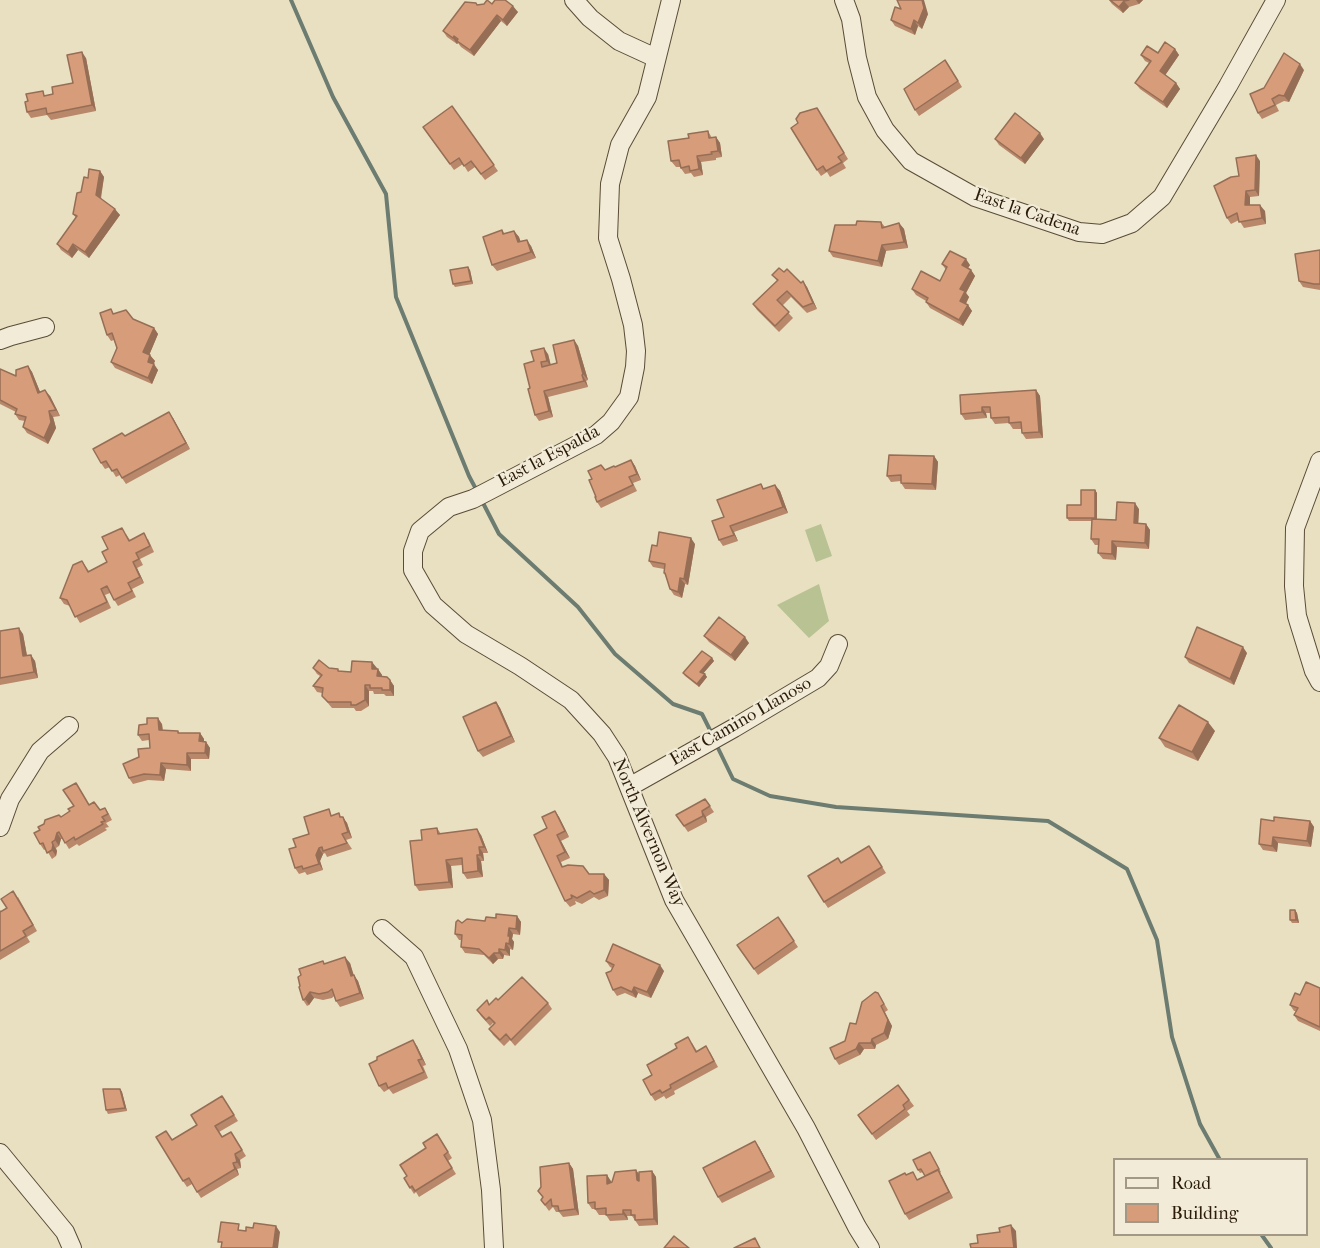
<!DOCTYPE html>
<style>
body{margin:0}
#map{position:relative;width:1320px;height:1248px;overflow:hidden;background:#e9e0c2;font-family:"IM FELL French Canon",serif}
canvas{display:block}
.legend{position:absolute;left:1113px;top:1158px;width:195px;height:78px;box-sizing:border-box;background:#f1ebd7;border:2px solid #a29885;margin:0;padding:8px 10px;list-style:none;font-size:18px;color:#2b1b09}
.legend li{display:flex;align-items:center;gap:12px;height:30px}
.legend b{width:30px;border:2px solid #a29885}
</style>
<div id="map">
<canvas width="1320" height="1248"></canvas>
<ul class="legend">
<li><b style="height:8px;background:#f1ebd7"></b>Road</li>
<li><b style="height:16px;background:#d79d7b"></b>Building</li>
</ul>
</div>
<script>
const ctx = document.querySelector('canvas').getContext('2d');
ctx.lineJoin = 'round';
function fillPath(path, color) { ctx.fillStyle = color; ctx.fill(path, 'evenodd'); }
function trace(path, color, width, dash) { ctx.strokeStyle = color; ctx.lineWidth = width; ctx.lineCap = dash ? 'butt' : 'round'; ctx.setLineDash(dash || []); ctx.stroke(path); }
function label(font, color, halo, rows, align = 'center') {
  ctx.font = font + ' "IM FELL French Canon",serif'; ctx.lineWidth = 4.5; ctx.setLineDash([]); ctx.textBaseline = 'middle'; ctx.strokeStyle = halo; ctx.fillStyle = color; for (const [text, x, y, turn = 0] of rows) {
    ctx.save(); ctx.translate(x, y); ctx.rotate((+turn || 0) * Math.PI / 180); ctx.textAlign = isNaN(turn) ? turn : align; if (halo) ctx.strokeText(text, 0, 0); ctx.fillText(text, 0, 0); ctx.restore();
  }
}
fillPath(new Path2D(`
 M821 524 832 556 816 562 805 530Z
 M819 584 829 621 809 638 777 605Z`), '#b8c292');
trace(new Path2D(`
 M291 0 333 97 386 194 396 297 469 476 477 491
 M482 501 499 534 578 607 615 654 673 704 702 714 712 734
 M716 744 733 779 770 796 836 807 1048 821 1127 869 1157 940 1172 1037 1200 1124 1220 1160
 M1261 1234 1271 1248`), '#6c7c71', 4);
const minor = new Path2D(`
 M574 0 590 18 619 41 656 58
 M671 0 647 97 620 145 610 184 608 238 621 279 633 325 636 351 635 367 629 397 611 422 596 435 473 499 449 507 420 531 413 551V570L433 605 466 634 520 666 571 700 602 734 617 757 674 900 806 1128 857 1227 870 1248
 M844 0 851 19 857 58 867 97 885 130 911 161 975 197 1079 232 1102 234 1132 223 1162 197 1228 86 1276 0
 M0 340 11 336 45 327
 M1320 461 1295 528 1294 586 1297 616 1314 671 1320 682
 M629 787 734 728 818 678 829 666 838 644
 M0 827 10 799 40 751 69 726
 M382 929 414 957 458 1049 482 1120 491 1190 494 1248
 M0 1153 65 1232 72 1248`);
trace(minor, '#5a4c37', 20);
trace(minor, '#f1ebd7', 18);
fillPath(new Path2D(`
 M1109 0H1143L1139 4 1129 7 1123 13 1112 4Z
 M492 4 518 12 507 26 501 21 474 56 461 47 458 43 457 44 447 37 443 31 477 5Z
 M901 9 928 14 922 29 918 26 915 35 895 26 891 20Z
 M1175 49 1179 55 1165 75 1176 83 1180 89 1167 108 1140 89 1135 83 1149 63 1145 61 1141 55Z
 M86 58 96 111 51 120 47 115 31 118 27 112 46 96 53 94 73 83Z
 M949 66 962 87 919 116 915 110Z
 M1304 70 1289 102 1284 101 1276 105 1279 111 1262 119 1258 113Z
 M452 106 498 171 485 180 475 167 468 172 463 164 454 170 423 127Z
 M817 108 848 159 843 163 846 168 830 177 827 172 821 176 817 170 798 123Z
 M708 131 712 138 716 137 720 143 722 157 716 158V160L701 162 703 175 694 177 691 173 685 174 680 167H676L671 161 689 138Z
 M995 139H1044L1025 164 999 145Z
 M1260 161 1259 196 1250 197V205L1265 211 1266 224 1244 228 1239 220 1231 224 1227 218 1239 176Z
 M100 171 104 177 101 199 120 215 89 258 78 250 72 258 61 250 57 244 76 218 73 214 88 178Z
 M881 222 885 227 899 223 904 229 908 248 886 251 882 267 833 257 829 251 856 225Z
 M502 230 505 234 514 231 519 237 520 242 531 246 536 258 497 271 492 265Z
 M1320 250V290L1303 287 1299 281Z
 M942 264 970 265 968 268 971 270 975 276 966 293 969 297 966 304 968 305 972 311 963 326 930 308 926 302V301L916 295 912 289 940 281 946 270Z
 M470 270 473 284 455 287 453 284Z
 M784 272 807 287 817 309 807 313 791 297 782 306 793 318 779 332 757 310 753 304 777 281 772 275Z
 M111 309 114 314 133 319 154 328 158 334 149 355 155 361 153 364 158 370 152 384 115 368 111 362 117 348 114 340 111 341 107 335Z
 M574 340 578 346 588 380 586 381 588 387 548 397 553 417 539 421 535 415 530 388 534 361 548 354 551 365 557 363Z
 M28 366 32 372 40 392 50 396 60 416 53 417 56 428 48 444 27 433 23 427 25 421 19 420 15 414 16 412 0 404V369L16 376Z
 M1036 390 1040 396 1043 438 1026 439 1022 433V429H1013L1009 423 995 424 991 418 990 413H986L987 418 965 420 961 414Z
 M173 418 190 449 126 484 120 475 116 477 110 467 105 469 101 463 125 436Z
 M934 456 938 462 936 490 905 489 901 483V481L891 482 887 476Z
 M631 460 635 466 641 480 633 483 637 491 601 508 597 502 596 497 605 470 615 467Z
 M761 484 764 489 775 485 780 491 788 513 734 532 738 541 723 546 719 540 724 517Z
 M1095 490 1097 493V519L1116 520 1139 509 1138 523 1146 524 1150 530 1149 549 1117 547 1116 560 1103 559 1098 553 1099 545H1095L1091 539 1092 521H1069L1067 518Z
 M126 534 130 540 148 539 154 552 140 559 143 565 137 568 144 583 132 589 136 597 118 606 110 593 105 595 111 608 80 623 70 606 64 604 60 598 82 561 89 571 107 562 108 549Z
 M695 544 688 585 685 584 682 598 674 595 670 589 666 577 664 573V569L653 567 649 561 657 546Z
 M0 631 23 634 27 655 35 661 38 678 0 685Z
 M704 636 749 643 735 661 709 642Z
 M1247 653 1234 685 1189 663 1185 657Z
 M712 658 714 661 703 673 707 677 699 687 685 676 683 673Z
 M313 668 351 672 377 668 382 675V677L390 680 394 686V696H386L384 694H374L373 691H369V706L361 711H356L354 708H332L322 696V693L317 692 313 686 320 676 317 674Z
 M496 702 500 708 515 742 483 757 478 751Z
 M162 724 163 731H178L179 733H200L204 739V741L206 742 210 748 209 759H191V771L166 769 164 781 148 780 133 784 129 778 139 757 150 748 149 740 142 741 138 735Z
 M1215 731 1198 761 1165 747 1159 738Z
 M705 799 714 812 706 817 707 822 688 832 676 815Z
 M89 804 100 810 105 808 109 814 112 820 106 823 109 827 105 828 107 830 79 846 77 844 69 849 63 839H61L59 846 56 848 57 851 56 856 52 859 46 849 44 850 40 844 61 817Z
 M555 811 559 817 569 837 561 841 570 858 561 862 563 867 589 874H604L609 880 608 896 599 900 594 897 582 904 575 901 576 904 570 907 565 901 547 828Z
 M333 815 342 817 347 823 352 838 346 840 352 849 327 857 325 853 323 854 320 861 323 870 307 875 305 872 299 874 295 868 296 847 309 834Z
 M1274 821H1310L1314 827 1311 847 1278 843 1277 852 1263 850 1259 844Z
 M437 828 441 834 481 835 488 853H483L484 861H481L483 877 467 879 463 873 462 865 451 866 453 888 419 891 415 885 422 840Z
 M869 846 886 873 828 908 824 902 841 863Z
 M18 897 37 931 27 937 30 942 0 960V911V912L7 908Z
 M1295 910 1297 913 1299 923H1292L1290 920Z
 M517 916 521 922 520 935 513 934 512 939 514 942 513 950 510 949V956L504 955 503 959H498L493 964 484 955 465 953 461 947V940H459L455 934 462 923 485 921 496 918Z
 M778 917 798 947 758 975 737 945Z
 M606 961 664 971 651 998 638 993 636 998 625 993 617 996 613 990 611 971 612 968 610 967Z
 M350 963 353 975 358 981 364 999 340 1007 336 1001 334 996 332 998 323 1000 314 998 309 1005 307 1006 303 1000 325 964Z
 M1320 988V1031L1298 1021 1294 1015 1296 1011H1294L1290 1005 1300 995Z
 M878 993 888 1010 885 1012 892 1026 888 1039 876 1045 875 1049H864L860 1055 839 1065 835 1059 856 1024Z
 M498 1000 548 1003 552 1009 515 1046 510 1040 504 1046 493 1035 489 1029 494 1024 493 1023 490 1026 481 1016 477 1010Z
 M692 1043 697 1051 710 1052 718 1067 674 1091 675 1094 666 1099 664 1096 655 1101 651 1095 652 1075Z
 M417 1046 426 1065 423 1066 428 1078 393 1094 389 1089 384 1092 379 1086Z
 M898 1085 914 1106 907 1111 910 1115 876 1140 858 1115Z
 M120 1089 122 1092 127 1111 108 1114 106 1110Z
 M226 1102 238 1121 219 1132 222 1137 235 1138 246 1156 240 1160 241 1168 237 1169 239 1175 201 1198 192 1184 187 1187 183 1181 172 1140 197 1125Z
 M441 1140 452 1158 448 1161 456 1174 419 1197 416 1192 414 1194 404 1178 407 1176Z
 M759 1147 775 1177 722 1203 718 1197Z
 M930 1152 941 1172 940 1173 953 1198 909 1220 905 1214 907 1175 918 1180 925 1176 923 1172 920 1173 918 1170Z
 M569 1163 573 1169 579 1215 563 1217 559 1212H556L553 1207 549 1211 541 1200Z
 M636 1170 639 1174 652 1171 656 1177 658 1225 639 1226 632 1216H627L628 1220 610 1221 606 1215H599L595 1209H592L588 1203 607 1175 611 1183Z`), '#b9876a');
fillPath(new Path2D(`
 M922 0H924L928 14 922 29 918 23Z
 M1136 0H1143L1139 4Z
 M1124 1 1129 7 1123 13 1119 7Z
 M513 6 518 12 507 26 503 20Z
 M497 15 501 21 474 56 470 50Z
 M914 20 918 26 915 35 911 29Z
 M454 36 459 42 457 41 458 43 457 44 453 38Z
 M1175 49 1179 55 1164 77 1160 71Z
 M82 52 86 58 96 111 92 105Z
 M1300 64 1304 70 1289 102 1284 96Z
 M1176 83 1180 89 1167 108 1163 102Z
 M1040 133 1044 139 1025 164 1021 158Z
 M716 137 720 143 722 157 718 151Z
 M1256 155 1260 161 1259 196 1255 190Z
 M697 156 701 162 703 175 699 169Z
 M100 171 104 177 100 201 96 195Z
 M1246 191 1250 197V211L1245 205Z
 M1260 205 1265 211 1266 224 1262 218Z
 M115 209 120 215 89 258 85 252Z
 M899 223 904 229 908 248 904 242Z
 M514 231 519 237 523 248 518 242Z
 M527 240 531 246 536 258 531 252Z
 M73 244 78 250 72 258 68 252Z
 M882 245 886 251 882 267 878 261Z
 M966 259 970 265 966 271 962 265Z
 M468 267 470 270 473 284 471 281Z
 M971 270 975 276 966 293 969 297 964 307 960 301V289Z
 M803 281 807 287 817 309 813 303Z
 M968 305 972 311 963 326 959 320Z
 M154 328 158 334 148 358 143 352Z
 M574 340 578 346 588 380 583 374Z
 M544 348 548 354 551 367 547 361Z
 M150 355 155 361 152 368 148 362Z
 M154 364 158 370 152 384 148 378Z
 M28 366 32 372 43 399 38 393Z
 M582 375 586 381 588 387 584 381Z
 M45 390 50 396 60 416 56 410Z
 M1036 390 1040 396 1043 438 1039 432Z
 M544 391 548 397 553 417 549 411Z
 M982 407 986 413 987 418 982 412Z
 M49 411 53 417 56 428 48 444 44 438Z
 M169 412 173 418 190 449 186 443Z
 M934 456 938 462 936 490 932 484Z
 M631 460 635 466 641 480 637 474Z
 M775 485 780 491 788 513 783 507Z
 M1095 490 1097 493V521L1095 518Z
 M1135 503 1139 509 1138 529 1134 523Z
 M1146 524 1150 530 1149 549 1145 543Z
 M730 526 734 532 738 541 734 535Z
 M691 538 695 544 688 585 684 579Z
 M1112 541 1117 547 1116 560 1112 554Z
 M133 562 137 568 144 583 140 577Z
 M680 578 685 584 682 598 678 592Z
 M19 628 23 634 28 662 23 656Z
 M745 637 749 643 735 661 731 655Z
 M1243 647 1247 653 1234 685 1230 679Z
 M31 655 35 661 38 678 34 672Z
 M712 658 714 661 702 675 700 672Z
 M372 662 377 668 376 675 372 669Z
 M378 669 382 675V682L377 676Z
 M705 674 707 677 699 687 697 684Z
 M390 680 394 686V696L390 690Z
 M365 685 369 691V706L365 700Z
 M496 702 500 708 515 742 511 736Z
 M158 718 162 724 163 736 159 730Z
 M1208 722 1215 731 1198 761 1192 752Z
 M200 733 204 739V747L199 741Z
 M206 742 210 748 209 759 205 753Z
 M187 753 191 759V771L187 765Z
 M161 763 166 769 164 781 160 775Z
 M555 811 559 817 569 837 565 831Z
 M702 811 706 817 707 822 703 816Z
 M343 817 347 823 352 838 348 832Z
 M1310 821 1314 827 1311 847 1307 841Z
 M477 829 481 835 488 853 484 847Z
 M57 833 61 839 59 846 55 840Z
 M557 835 561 841 570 858 565 852Z
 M1273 837 1278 843 1277 852 1272 846Z
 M52 842 57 851 56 856 52 850Z
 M479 847 483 853 484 861 480 855Z
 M319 848 323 854 320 861 323 870 319 864 316 855Z
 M477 855 481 861 483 877 478 871Z
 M446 860 451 866 453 888 449 882Z
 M604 874 609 880 608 896 604 890Z
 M1295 910 1297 913 1299 923 1296 920Z
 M517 916 521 922 520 935 516 929Z
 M509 928 513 934 512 939 514 942 513 950 509 944 508 936Z
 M506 943 510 949V956L505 950Z
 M499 949 504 955 503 959 499 953Z
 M494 953 498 959 493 964 489 958Z
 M345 957 350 963 356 982 351 976Z
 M660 965 664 971 651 998 647 992Z
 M354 975 358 981 364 999 360 993Z
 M634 987 638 993 636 998 632 992Z
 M310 992 314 998 309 1005 305 999Z
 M881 1006 892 1026 888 1039 884 1033Z
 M872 1039 876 1045 875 1049 871 1043Z
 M413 1040 417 1046 426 1065 422 1059Z
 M859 1043 864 1049 860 1055 856 1049Z
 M120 1089 122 1092 127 1111 125 1108Z
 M755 1141 759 1147 775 1177 771 1171Z
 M235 1154 240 1160 241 1168 237 1162Z
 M233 1163 237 1169 239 1175 235 1169Z
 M569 1163 573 1169 579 1215 575 1209Z
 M636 1170 640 1176 641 1186 637 1180Z
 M938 1170 942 1176 953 1198 949 1192Z
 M652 1171 656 1177 658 1225 654 1219Z
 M607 1175 611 1181V1190L607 1184Z
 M623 1210 627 1216 628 1220 623 1214Z
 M1011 1225 1016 1231 1017 1248H1014Z
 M276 1226 280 1232 278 1248H273Z`), '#966e56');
const building = new Path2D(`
 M487 0 492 4 495 0H505L513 6 503 20 497 15 470 50 457 41 458 39 454 36 453 38 443 31 465 2 476 3 477 5 484 4Z
 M897 0H922L924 8 918 23 914 20 911 29 891 20 895 7 901 9Z
 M1110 0H1129L1124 1 1119 7Z
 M1165 42 1175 49 1160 71 1176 83 1163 102 1135 83 1151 61 1141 55 1147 46 1158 53Z
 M82 52 92 105 47 114 46 108 27 112 25 102 28 101 26 94 43 91 44 96 53 94 52 87 73 83 67 55Z
 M1284 53 1300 64 1284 96 1279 95 1272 99 1275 105 1258 113 1250 94 1264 88Z
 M945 60 958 81 915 110 904 89Z
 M452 106 494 165 481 174 471 161 464 166 459 158 450 164 423 127Z
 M817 108 844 153 838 157 842 162 826 171 823 166 817 170 791 128 798 123 796 119 800 113Z
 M1015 113 1040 133 1021 158 995 139Z
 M708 131 709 138 716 137 718 151 711 152 712 154 697 156 699 169 690 171 689 166 681 168 679 160 671 161 668 141 689 138 688 134Z
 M1256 155 1255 190 1246 191 1245 205H1260L1262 218 1239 222 1237 213 1227 218 1214 186 1231 177 1239 176 1236 158Z
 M89 169 100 171 96 195 115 209 85 252 73 244 68 252 57 244 77 216 73 214 77 193 81 192 84 177 88 178Z
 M857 221 881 222 882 228 899 223 904 242 882 245 878 261 829 251 835 225H856Z
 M502 230 503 234 514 231 518 242 527 240 531 252 492 265 483 237Z
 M1320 250V284H1314L1299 281 1295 254Z
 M950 251 966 259 962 265 971 270 960 289 965 291 960 301 968 305 959 320 926 302 928 298 912 289 921 271 940 281 947 267 942 264Z
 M468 267 471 281 453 284 450 270Z
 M779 268 784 272 787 269 801 283 803 281 813 303 803 307 787 291 777 300 789 312 775 326 753 304 778 280 772 275Z
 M111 309 113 314 126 310 133 319 154 328 143 352 150 355 148 362 154 364 148 378 111 362 117 348 112 333 107 335 100 313Z
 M574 340 583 374 582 375 584 381 544 391 549 411 535 415 528 389 530 388 524 364 534 361 531 351 544 348 547 361 541 362 542 367 557 363 553 345Z
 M28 366 38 393 45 390 56 410 49 411 51 422 44 438 23 427 26 417 15 414 17 409 0 400V369L16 376V370Z
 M1036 390 1039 432 1022 433 1021 422 1009 423V417L991 418 990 407H982V412L961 414 960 395Z
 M169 412 186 443 122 478 117 469 112 471 106 461 101 463 93 449 122 433 125 436Z
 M889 455 934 456 932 484 901 483V475L887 476Z
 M631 460 637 474 629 477 633 485 597 502 595 497H596L589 480 592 479 588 471 601 465 605 470 614 466 615 467Z
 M761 484 763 489 775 485 783 507 730 526 734 535 719 540 712 521 724 517 717 500Z
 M1081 490H1095V518H1067V505H1081Z
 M1117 502 1135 503 1134 523 1146 524 1145 543 1112 541V554L1098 553 1099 539H1091L1092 519 1116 520Z
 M122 528 129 541 144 533 150 546 136 553 139 559 133 562 140 577 128 583 132 591 114 600 107 586 101 589 107 602 75 617 67 600 60 598 73 565 82 561 88 572 107 562 102 552 108 549 102 537Z
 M659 532 691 538 684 579 680 578 678 592 670 589 665 573H664L665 564 649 561 652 545 657 546Z
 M719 617 745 637 731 655 704 636Z
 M1197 627 1243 647 1230 679 1185 657Z
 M19 628 23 656 31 655 34 672 0 678V631Z
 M702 651 712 658 700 672 705 674 697 684 683 673Z
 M319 660 329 668 338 669V671L351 672 352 661 372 662V669H378L377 676 387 677 390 680V690H382V688H370V685H365V700L356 705H351V702H328L322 696 323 688 313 686 322 675 313 668Z
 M496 702 511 736 478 751 463 717Z
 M1179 705 1208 722 1192 752 1159 738Z
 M147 718H158L159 730 178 731V733H200L199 741 206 742 205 753H187V765L161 763 160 775 144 774 129 778 123 764 139 757 138 749 150 748 149 734 138 735 139 725 147 724Z
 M76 783 89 805 94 802 100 810 105 808 108 814 102 817 105 821 101 822 103 824 75 840 74 837 65 843 59 832 57 833 55 840 52 842 53 845 52 850 47 853 43 843 40 844 34 833 40 830 38 827 44 824 45 820 59 815 61 817 70 811 68 809 74 806 63 790Z
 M705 799 710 806 702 811 703 816 684 826 676 815Z
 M329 809 331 816 339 813 340 817H343L348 832 342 834 347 843 323 851 322 847 319 848 316 855 319 864 303 869 302 866 295 868 289 849 296 847 293 839 309 834 304 817Z
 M555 811 565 831 557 835 565 852 557 856 562 867 568 865 583 866 589 874H604V890L594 894 590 891 577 898 571 895 572 898 565 901 534 835 547 828 542 817Z
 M1274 817 1310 821 1307 841 1273 837 1272 846 1259 844 1261 819 1274 821Z
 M437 828 438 834 477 829 484 847H479L480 855H477L478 871 463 873 462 858 446 860 449 882 415 885 410 841 422 840 421 830Z
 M869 846 882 867 824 902 808 876 838 858 841 863Z
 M13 891 33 925 23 931 26 936 0 951V911V912L7 908 1 899Z
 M1290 910H1295L1296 920H1290Z
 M496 914 517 916 516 929 509 928 508 936H510L509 944 506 943 505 950 499 949V953H494L489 958 479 949 461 947 462 935 455 934 456 922 458 920 462 923 467 919 485 921 486 917 496 918Z
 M778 917 794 941 754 969 737 945Z
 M613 944 660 965 647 992 634 987 632 992 621 987 613 990 606 973 611 971 614 965 606 961Z
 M345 957 351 976 354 975 360 993 336 1001 332 989 328 992 319 994 310 992 305 999 303 1000 299 987 300 986 298 977 301 975 299 969 323 961 324 964Z
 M522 977 548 1003 511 1040 506 1034 500 1040 489 1029 495 1023 489 1017 486 1020 477 1010 487 1000 489 1005 496 998 498 1000Z
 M1306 982 1320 988V1027L1294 1015 1298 1008 1290 1005 1295 993 1300 995Z
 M875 992 878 993 884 1004 881 1006 888 1020 884 1033 872 1039 871 1043H859L856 1049 835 1059 830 1048 845 1041 850 1023 856 1024 862 1002Z
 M688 1037 696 1052 706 1046 714 1061 670 1085 671 1088 662 1093 660 1090 651 1095 643 1080 652 1075 647 1065 677 1048 675 1044Z
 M413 1040 422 1059 418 1060 424 1072 388 1088 386 1083 379 1086 369 1064 377 1060V1057Z
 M898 1085 909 1100 903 1105 905 1109 872 1134 858 1115Z
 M103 1089H120L125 1108 106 1110Z
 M222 1096 234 1115 215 1126 222 1137 231 1132 242 1150 235 1154 237 1162 233 1163 235 1169 197 1192 189 1178 183 1181 156 1137 166 1131 172 1140 197 1125 191 1115Z
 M437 1134 448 1152 444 1155 452 1168 415 1191 412 1186 410 1188 404 1178 407 1176 400 1165 426 1148 423 1143Z
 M755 1141 771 1171 718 1197 703 1168Z
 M930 1152 939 1169 925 1176 921 1169 918 1170 913 1160Z
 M569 1163 575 1209 559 1211 558 1206H552L551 1199 545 1205 541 1200 543 1197 538 1191 541 1187 540 1167Z
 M636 1170 637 1180 639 1181V1172L652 1171 654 1219 635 1220V1215H631V1210H623V1214L606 1215V1208L595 1209V1202L588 1203 587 1176 607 1175V1184L612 1182 615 1172Z
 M938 1170 949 1192 905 1214 889 1181 905 1173 906 1175 913 1172 917 1180Z
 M221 1222 239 1224 238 1230 246 1231V1227L253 1228 254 1223 276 1226 273 1248H221L222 1242H218Z
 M1011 1225 1014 1248H971L970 1244 978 1243 977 1235 1000 1232 999 1228Z
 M674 1236 689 1248H664Z
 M755 1238 760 1248H734Z`);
fillPath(building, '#d79d7b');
trace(building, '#966e56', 1.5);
label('18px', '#2b1b09', '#f1ebd7', [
 ["East la Cadena",1027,213,19],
 ["East la Espalda",549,457,-28],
 ["East Camino Llanoso",741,722,-30],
 ["North Alvernon Way",648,833,67]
]);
</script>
